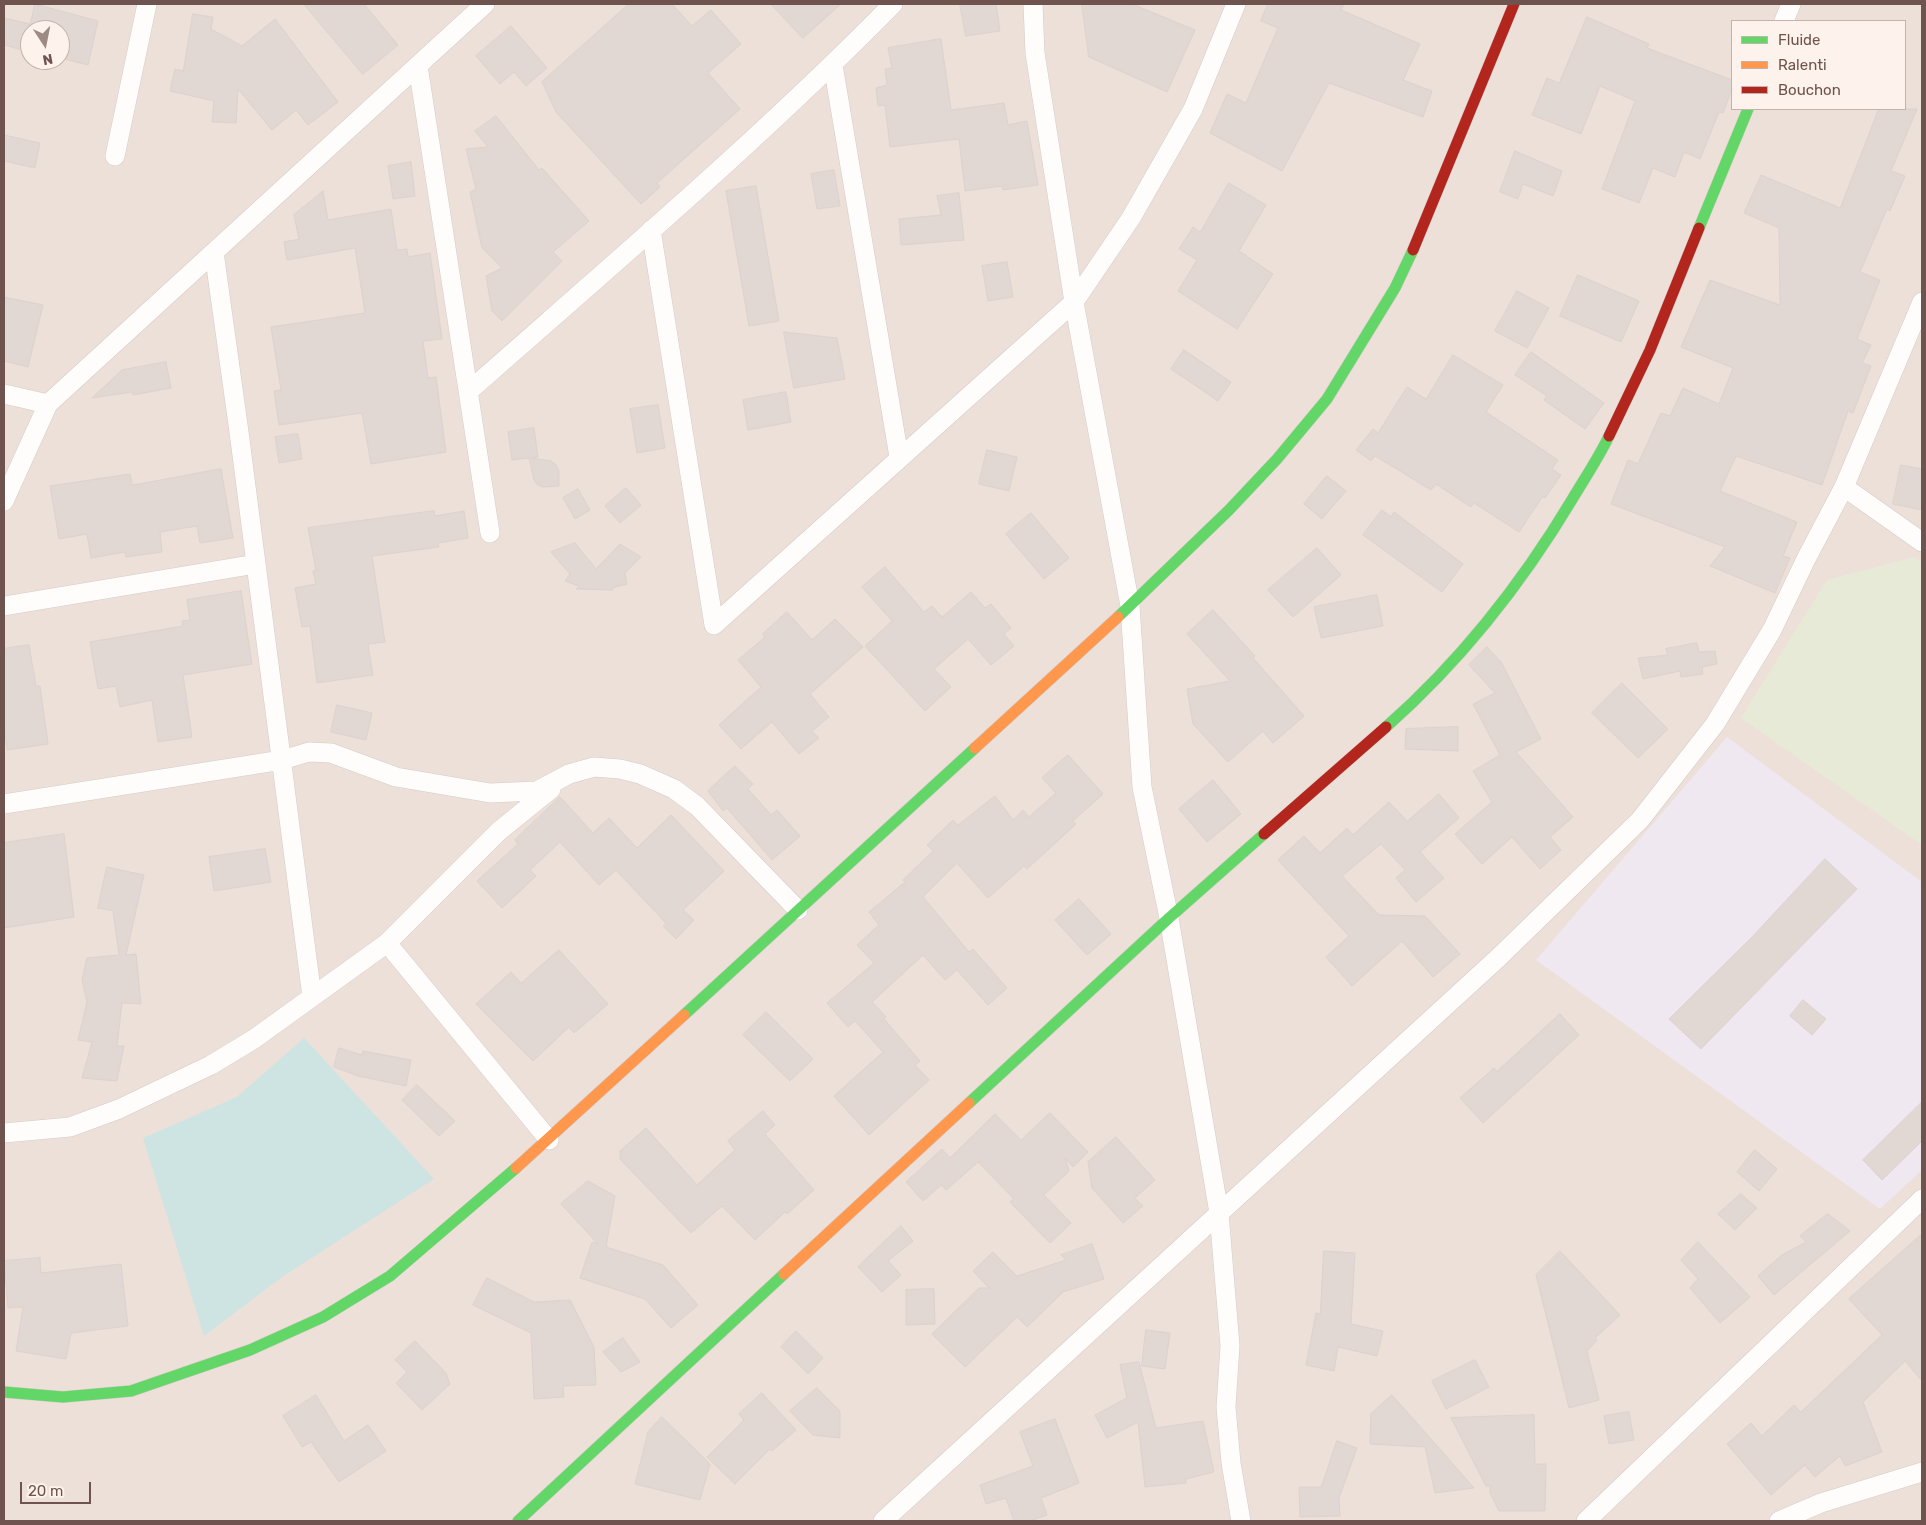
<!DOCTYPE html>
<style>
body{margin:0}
#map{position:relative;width:1926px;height:1525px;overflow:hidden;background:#f5efea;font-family:Rubik,sans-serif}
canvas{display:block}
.frame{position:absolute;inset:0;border:5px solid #6f534e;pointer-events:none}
.legend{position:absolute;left:1731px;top:20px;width:175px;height:90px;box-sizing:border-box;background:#fdf3ec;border:1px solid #c4b3ad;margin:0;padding:6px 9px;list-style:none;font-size:15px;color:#6f534e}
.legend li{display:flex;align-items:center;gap:10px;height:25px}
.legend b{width:25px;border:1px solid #c4b3ad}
.north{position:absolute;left:20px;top:20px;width:50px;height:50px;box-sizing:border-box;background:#fdf3ec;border:1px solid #c4b3ad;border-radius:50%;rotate:169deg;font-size:14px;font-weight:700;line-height:20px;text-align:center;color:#6f534e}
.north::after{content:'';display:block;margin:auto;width:18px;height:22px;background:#9e8a85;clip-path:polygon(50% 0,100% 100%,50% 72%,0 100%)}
.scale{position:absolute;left:20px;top:1482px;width:71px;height:22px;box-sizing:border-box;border:2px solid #6f534e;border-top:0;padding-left:6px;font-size:15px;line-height:18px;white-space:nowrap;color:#6f534e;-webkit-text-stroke:4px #fdf3ec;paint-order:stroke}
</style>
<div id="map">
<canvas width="1926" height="1525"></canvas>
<div class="frame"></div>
<ul class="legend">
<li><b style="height:6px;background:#63d668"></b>Fluide</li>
<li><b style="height:6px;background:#ff974d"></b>Ralenti</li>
<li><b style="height:6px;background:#b3261e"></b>Bouchon</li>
</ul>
<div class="north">N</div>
<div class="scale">20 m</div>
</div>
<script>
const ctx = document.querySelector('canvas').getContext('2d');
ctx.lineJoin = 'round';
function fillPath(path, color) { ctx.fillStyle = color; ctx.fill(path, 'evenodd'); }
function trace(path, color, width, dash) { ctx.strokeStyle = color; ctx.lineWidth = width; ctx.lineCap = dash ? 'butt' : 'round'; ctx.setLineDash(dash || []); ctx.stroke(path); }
fillPath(new Path2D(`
 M4 4H1922V1521H4ZM1732 21H1905V109H1732ZM30 30H60V60H30Z`), '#ede0d9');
fillPath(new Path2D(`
 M1727 737 1922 882V1170L1880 1209 1536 960Z`), '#f0e8f1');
fillPath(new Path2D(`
 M1914 557 1922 563V845L1741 718 1827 580Z`), '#e6ead7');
fillPath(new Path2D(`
 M304 1038 434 1179 282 1277 204 1336 143 1138 237 1097Z`), '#cee4e2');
const building = new Path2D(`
 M35 4 98 21 88 65 60 58V30H30V52L4 45V18L30 24Z
 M304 4H364L398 45 363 74Z
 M629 4H672L692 26 711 10 741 44 708 73 740 109 657 183 660 187 641 204 556 112 542 82Z
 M771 4H841L803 38Z
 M960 4H996L1000 31 966 36Z
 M1082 4H1132L1195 30 1167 92 1089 57Z
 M1268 4H1344L1341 10 1420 44 1403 80 1432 91 1423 117 1329 83 1282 171 1210 133 1227 94 1246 103 1278 28 1261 21Z
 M193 14 213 17 211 29 242 46 275 19 338 102 308 125 296 110 272 130 238 89 236 123 212 122 214 101 170 91 175 69 183 71Z
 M1587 17 1649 44 1647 48 1732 80V89L1723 113 1719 112 1700 159 1684 152 1675 177 1653 168 1639 203 1602 189 1635 101 1600 86 1581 134 1532 115 1547 78 1559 83Z
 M511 26 547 68 526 86 514 72 500 84 476 56Z
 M941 39 951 110 1004 103 1008 125 1027 121 1038 185 1003 190 1002 186 965 191 959 139 890 147 885 105 878 106 876 88 887 85 885 69 892 68 888 48Z
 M1879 109H1917L1891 171 1905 176 1890 211 1887 209 1860 272 1880 280 1857 339 1871 345 1862 363 1871 366 1853 413 1848 411 1822 485 1736 456 1720 491 1797 522 1783 556 1790 558 1775 593 1710 566 1725 547 1611 504 1628 460 1638 464 1661 413 1670 416 1683 388 1719 404 1733 368 1681 347 1710 280 1780 305 1779 228 1744 213 1761 175 1840 208Z
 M496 116 539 170 542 168 589 221 553 252 562 261 502 321 492 311 486 276 502 268 482 248 470 192 476 189 466 149 488 147 475 131Z
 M4 135 40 143 35 168 4 161Z
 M1515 151 1562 171 1553 196 1523 184 1518 199 1500 192Z
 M411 162 415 196 393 199 388 166Z
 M834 170 840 206 817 209 811 174Z
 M1229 183 1266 205 1239 251 1273 274 1237 329 1178 291 1197 260 1179 249 1193 227 1200 232Z
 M756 186 779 321 749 326 726 191Z
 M323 191 328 220 391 209 397 250 407 249 408 257 430 253 442 339 423 341 428 378 436 377 446 452 371 464 362 413 279 425 274 391 281 390 271 327 365 313 355 248 287 260 284 242 299 239 294 215Z
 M959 193 964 240 901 245 899 219 941 215 937 196Z
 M1007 262 1013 297 988 301 982 266Z
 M1578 275 1639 301 1621 342 1560 316Z
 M1517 291 1549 308 1527 348 1495 331Z
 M4 297 43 305 28 367 4 361Z
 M784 332 837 338 845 379 794 388Z
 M1184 350 1231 382 1218 401 1171 369Z
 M1531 352 1604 403 1585 429 1544 400 1547 396 1515 375Z
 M1453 355 1503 385 1486 412 1558 460 1552 469 1561 475 1545 498 1542 497 1519 532 1474 503 1471 507 1436 484 1431 490 1375 456 1371 461 1356 450 1373 429 1378 433 1407 387 1426 399Z
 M166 362 171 388 133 395 132 392 92 398 122 370Z
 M786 392 791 422 748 430 743 400Z
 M658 405 665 448 637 453 630 409Z
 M534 428 538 457 531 458 551 461 556 465 559 471V486L543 487 538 485 534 480 529 458 512 460 508 432Z
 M298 434 302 459 279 463 275 437Z
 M987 450 1017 457 1009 491 979 484Z
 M1901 465 1922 469V510L1893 504Z
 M221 469 233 538 200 543 197 526 160 532 162 552 126 557 125 552 91 558 87 534 59 539 50 486 130 474 132 485Z
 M1327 476 1346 491 1322 519 1304 504Z
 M626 488 641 505 620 523 605 506Z
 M578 489 590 510 575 519 563 498Z
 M1382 510 1391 517 1394 512 1463 564 1442 592 1363 535Z
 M434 511 435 516 464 511 468 538 438 543 439 547 372 556 385 642 368 644 373 675 317 683 310 626 302 627 295 588 316 584 313 571 316 570 308 528Z
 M1031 513 1069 558 1044 579 1006 534Z
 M575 543 596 569 620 544 641 557 625 573 627 584 612 588 613 590 576 589 579 586 565 581 570 574 551 552Z
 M1317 548 1341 575 1293 617 1268 590Z
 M885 567 924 612 932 606 942 617 971 592 985 608 991 604 1011 628 1004 634 1014 646 991 665 968 639 934 669 951 687 925 711 865 646 892 621 862 587Z
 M241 591 252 664 183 675 192 737 158 742 152 700 120 707 116 686 98 689 90 642 183 626 182 621 190 620 187 600Z
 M1377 595 1383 626 1321 638 1314 607Z
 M1213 610 1255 656 1253 658 1304 716 1273 743 1263 731 1228 762 1193 724 1187 689 1230 681 1187 634Z
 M787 612 812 640 835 619 863 647 810 694 829 717 812 731 819 738 799 754 772 722 741 749 719 725 761 687 738 660 765 637 763 634Z
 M1697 643 1699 652 1715 651 1717 664 1702 667 1703 674 1681 677 1680 671 1643 679 1638 658 1668 655 1666 649Z
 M29 645 36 686H40L48 744 7 750 4 728V649Z
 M1487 647 1501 662 1541 739 1516 752 1573 817 1550 837 1561 850 1540 869 1512 837 1482 864 1455 834 1492 802 1473 771 1500 755 1473 704 1495 693 1469 665Z
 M1622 683 1668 729 1638 758 1592 713Z
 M337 705 372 713 366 740 331 732Z
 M1458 727V751L1405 749 1406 729Z
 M1068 755 1103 794 1073 821 1076 824 1027 869 1024 866 988 898 957 863 923 897 969 952 973 949 1007 988 988 1005 957 970 945 980 923 955 872 1002 886 1017 884 1019 920 1061 915 1065 929 1080 869 1135 834 1096 883 1052 855 1021 848 1027 827 1003 874 963 857 945 879 925 869 912 905 882 903 880 933 851 927 845 953 820 958 825 995 796 1013 820 1023 810 1029 817 1056 793 1042 778Z
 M735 766 753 784 748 789 771 815 777 810 800 836 772 860 727 808 723 811 708 791Z
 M1213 780 1241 814 1207 842 1179 809Z
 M1439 794 1459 818 1420 852 1444 878 1416 902 1396 878 1405 870 1381 844 1342 876 1379 915 1425 916 1460 954 1433 977 1402 941 1352 986 1326 957 1349 936 1278 860 1304 836 1320 853 1347 828 1353 835 1389 802 1407 821Z
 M560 797 593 833 609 818 637 848 671 815 724 871 683 910 694 920 676 939 663 926 666 923 616 870 599 885 560 842 530 870 536 876 502 908 477 881 518 844 515 840Z
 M64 834 74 917 4 928V843Z
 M265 849 271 882 214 891 209 857Z
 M1825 859 1857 889 1701 1049 1669 1019 1753 936Z
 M107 867 144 875 126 955 136 954 141 1004 122 1003 117 1046H124L117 1081 82 1078 92 1042 78 1040 87 1002 82 979 87 958 119 955 113 911 98 908Z
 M1079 899 1111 934 1087 955 1055 920Z
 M559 950 608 1004 574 1033 569 1027 533 1061 476 1004 511 972 521 983Z
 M1803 1000 1826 1019 1812 1035 1790 1016Z
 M766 1012 813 1059 790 1081 743 1035Z
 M1560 1014 1579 1035 1483 1123 1460 1098 1494 1068 1497 1071Z
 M339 1048 362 1055 363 1051 411 1060 406 1086 358 1076 334 1067Z
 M417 1085 455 1121 439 1136 402 1100Z
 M1922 1102V1141L1882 1180 1863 1160Z
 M763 1111 775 1125 765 1134 814 1190 787 1214 785 1212 755 1240 722 1206 691 1233 620 1159V1151L646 1128 697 1185 735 1150 728 1141Z
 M1050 1113 1088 1152 1073 1167 1065 1158 1069 1171 1044 1195 1071 1223 1050 1243 1010 1202 1014 1199 978 1162 946 1190 941 1185 923 1201 906 1182 942 1149 950 1158 995 1114 1021 1140Z
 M1116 1137 1155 1180 1135 1198 1143 1206 1123 1223 1092 1188 1088 1162Z
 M1755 1150 1777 1169 1759 1191 1737 1172Z
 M588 1181 615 1196 606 1247 663 1265 698 1305 671 1328 645 1299 580 1278 592 1242 598 1244 561 1204Z
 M1741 1194 1757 1208 1735 1230 1718 1214Z
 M1828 1214 1850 1231 1774 1295 1758 1276 1782 1255 1806 1242 1800 1236Z
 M901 1226 913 1241 888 1261 901 1275 882 1292 858 1267Z
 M1922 1234V1381L1905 1361 1863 1402 1882 1452 1845 1466 1840 1456 1815 1477 1805 1465 1771 1495 1727 1444 1751 1423 1762 1436 1794 1405 1801 1412 1882 1335 1849 1299Z
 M1698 1242 1750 1297 1720 1323 1690 1288 1698 1279 1681 1260Z
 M1092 1244 1104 1279 1063 1292 1027 1327 1017 1317 965 1367 932 1334 979 1288H989L973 1271 993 1252 1017 1276 1066 1260 1061 1255Z
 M1324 1251 1355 1253 1351 1324 1383 1331 1377 1356 1338 1347 1334 1371 1306 1365 1316 1313 1320 1314Z
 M1560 1251 1620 1315 1595 1338 1597 1340 1587 1351 1599 1400 1569 1408 1536 1275Z
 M40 1258 41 1273 121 1264 128 1326 71 1333 66 1359 16 1351 23 1307 8 1308 4 1261Z
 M487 1278 534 1302 570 1300 594 1347 596 1385 563 1386 564 1397 534 1399 531 1333 473 1305Z
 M934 1289 935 1324 906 1325V1290Z
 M1146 1330 1170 1333 1165 1369 1142 1366Z
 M796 1331 823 1358 808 1374 781 1347Z
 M623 1338 640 1362 621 1372 603 1352Z
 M415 1341 446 1373 450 1384 422 1410 396 1383 407 1372 395 1360Z
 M1475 1360 1489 1387 1446 1409 1432 1381Z
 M1139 1362 1156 1428 1203 1421 1214 1472 1186 1479V1483L1145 1487 1138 1422 1107 1438 1095 1415 1127 1398 1120 1365Z
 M817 1388 840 1411V1438L813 1435 790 1411Z
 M762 1393 796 1430 772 1451 770 1449 735 1484 707 1457 744 1420 739 1414Z
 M316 1395 344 1441 368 1425 386 1451 339 1482 311 1442 302 1447 283 1416Z
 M1392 1395 1438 1447 1474 1488 1435 1493 1425 1447 1370 1444 1371 1414Z
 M1629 1412 1634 1440 1609 1444 1604 1416Z
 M1534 1415 1535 1464H1546L1545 1511H1499L1490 1493V1486H1486L1451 1418Z
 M662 1417 710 1464 700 1500 635 1484 648 1432Z
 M1055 1419 1079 1483 1041 1498 1047 1515 1030 1521H1014L1006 1498 986 1504 980 1485 1033 1466 1020 1432Z
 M1337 1441 1357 1448 1339 1498 1340 1516 1300 1517 1299 1487H1321Z`);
fillPath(building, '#e1d7d3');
trace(building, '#ddd2cd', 1);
const street = new Path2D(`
 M1033 4 1035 53 1074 302 1130 606 1142 787 1169 918 1219 1213 1230 1346 1226 1407 1231 1463 1241 1521
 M1784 21 1791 4
 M833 65 899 457
 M418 66 490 533
 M115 156 147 4
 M651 230 714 625
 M214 252 239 432 312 997
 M469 391C613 264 759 140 893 4
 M4 394 48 404
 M1844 487 1922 542
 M4 501 48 404 485 4
 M4 606 256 564
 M714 625 1074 302 1131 218 1193 109 1236 4
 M4 804 282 760 309 752 331 753 396 777 490 793 537 791 569 774 594 767 620 769 640 774 674 789 697 806 798 910
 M387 943 549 1140
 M4 1133 70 1127 119 1109 211 1065 254 1039 387 943 499 831 551 789
 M883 1521 1498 958 1640 820 1715 724 1772 630 1806 559 1844 487 1922 302
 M1586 1521 1922 1199
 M1779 1521 1821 1503 1922 1472`);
const fast = new Path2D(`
 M1699 228 1748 109
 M1118 617 1229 510 1277 459 1327 399 1395 288 1413 250
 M1386 727C1462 660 1521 585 1573 498 1585 478 1599 457 1609 436
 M684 1015 975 748
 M969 1103 1169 918 1264 834
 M4 1392 63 1397 131 1391 250 1350 323 1317 390 1276 516 1168
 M518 1521 784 1274`);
const slow = new Path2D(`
 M975 748 1118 617
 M516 1168 684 1015
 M784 1274 969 1103`);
const jam = new Path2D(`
 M1413 250 1514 4
 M1609 436 1650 350 1699 228
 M1264 834 1386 727`);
trace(street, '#d4cbc8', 20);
trace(fast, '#d4cbc7', 12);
trace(slow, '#d4cbc7', 12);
trace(jam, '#d4cbc7', 12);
trace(street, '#fefdfc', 19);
trace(fast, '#63d668', 11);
trace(slow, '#ff974d', 11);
trace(jam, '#b3261e', 11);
</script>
